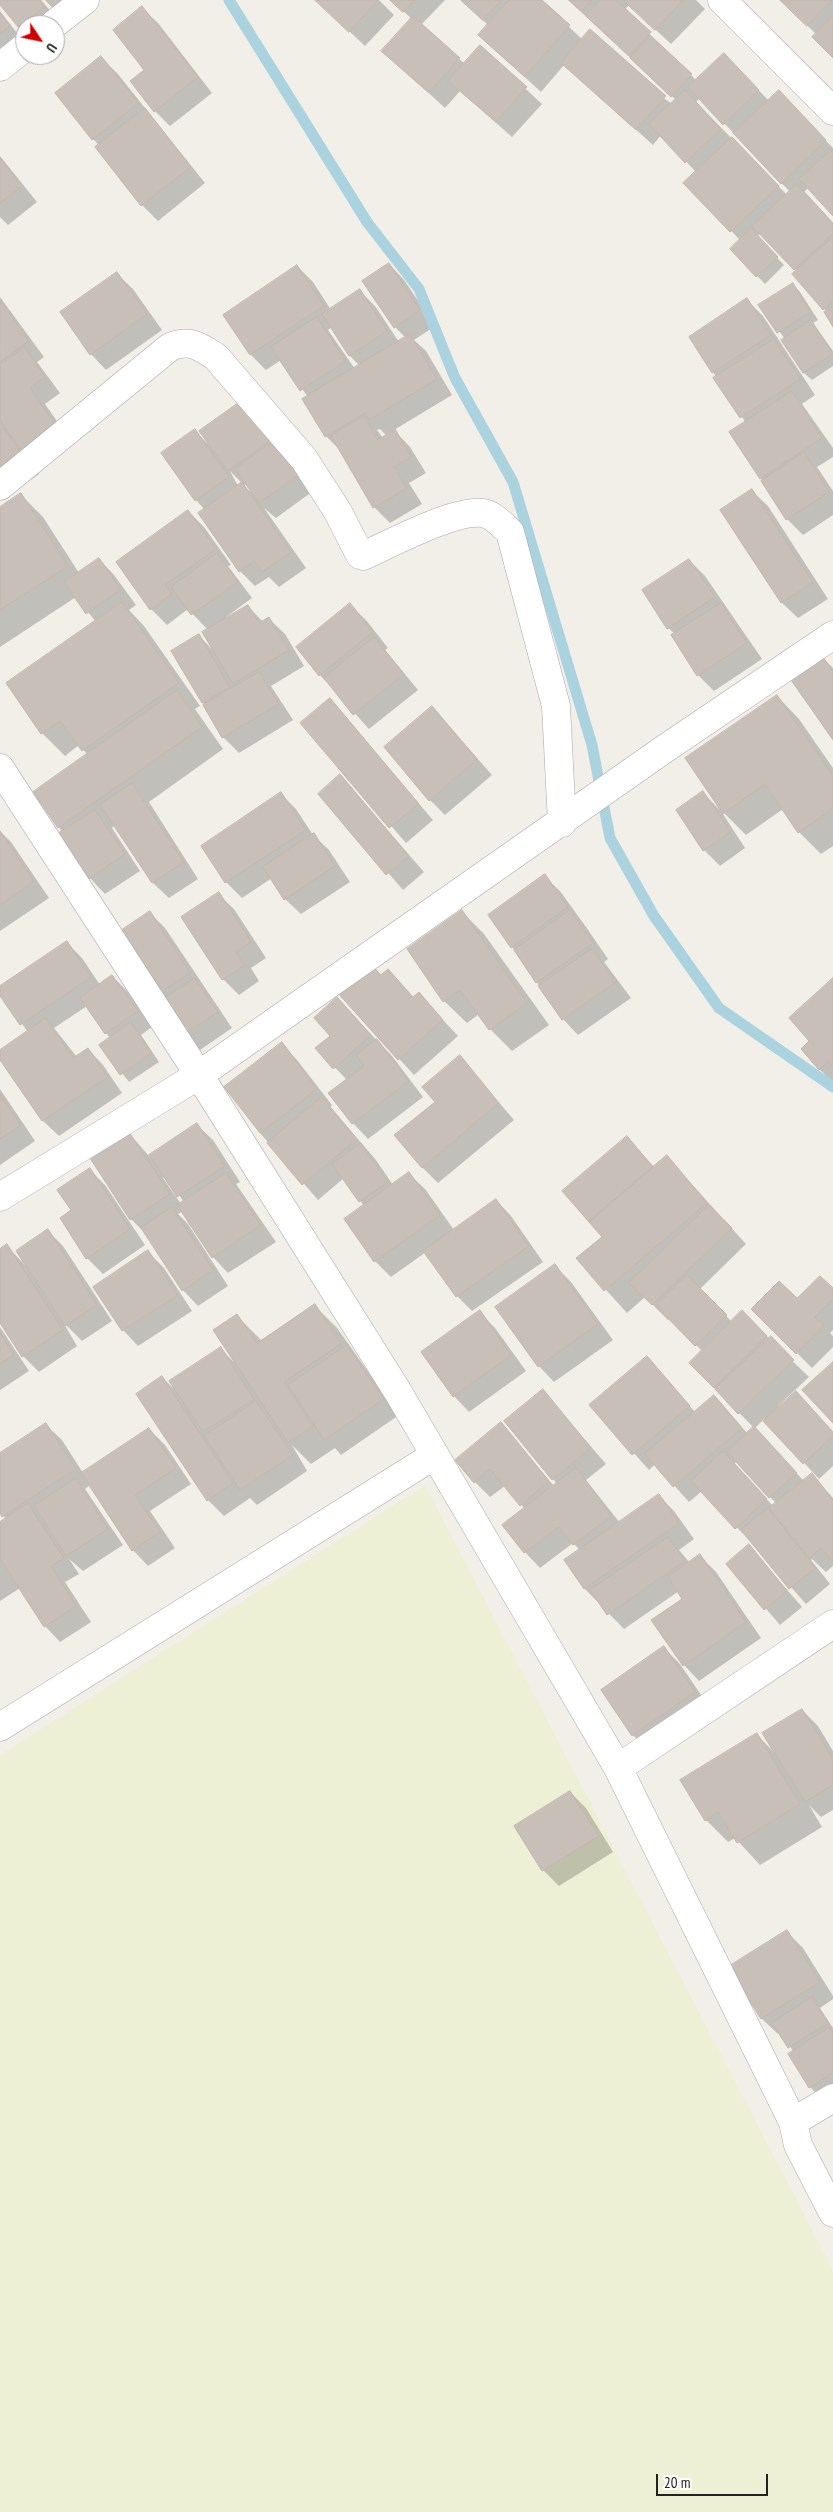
<!DOCTYPE html>
<style>
body{margin:0}
#map{position:relative;width:833px;height:2512px;overflow:hidden;background:#f2efe9;font-family:"PT Sans Narrow",sans-serif}
canvas{display:block}
.north{position:absolute;left:15px;top:15px;width:50px;height:50px;box-sizing:border-box;background:#fff;border:1px solid #a7a7a7;border-radius:50%;rotate:124deg;font-size:14px;font-weight:700;line-height:20px;text-align:center;color:#222}
.north::after{content:'';display:block;margin:auto;width:18px;height:22px;background:#d40000;clip-path:polygon(50% 0,100% 100%,50% 72%,0 100%)}
.scale{position:absolute;left:656px;top:2474px;width:112px;height:22px;box-sizing:border-box;border:2px solid #222;border-top:0;padding-left:6px;font-size:15px;line-height:18px;white-space:nowrap;color:#222;-webkit-text-stroke:4px #fff;paint-order:stroke}
</style>
<div id="map">
<canvas width="833" height="2512"></canvas>
<div class="north">U</div>
<div class="scale">20 m</div>
</div>
<script>
const ctx = document.querySelector('canvas').getContext('2d');
ctx.lineJoin = 'round';
function fillPath(path, color) { ctx.fillStyle = color; ctx.fill(path, 'evenodd'); }
function trace(path, color, width, dash) { ctx.strokeStyle = color; ctx.lineWidth = width; ctx.lineCap = dash ? 'butt' : 'round'; ctx.setLineDash(dash || []); ctx.stroke(path); }
fillPath(new Path2D(`
 M425 1485 833 2270V2512H0V1755Z`), '#eef0d5');
fillPath(new Path2D(`
 M0 0H41L60 22 55 25H25V32Z
 M45 0H85L63 19Z
 M316 0H379L394 15 365 46Z
 M391 0H445L421 25 465 64 480 47 542 104 512 137 460 91 445 108 383 51 412 19Z
 M461 0H540L583 40 672 104 676 100 568 0H696L705 9 671 44 629 5 625 10 696 80 739 70 769 101 794 107 833 148V214L808 188 803 193 833 224V324L827 312 793 274 797 271 761 233 757 237 784 265 765 284 731 249 740 240 685 183 696 172 661 135 653 145 564 65 541 92 479 35 488 25ZM700 98 790 192 787 195 696 102Z
 M781 0H833V56L816 34Z
 M142 8 158 23 212 93 170 126 155 111 146 70Z
 M0 11 24 42 0 61Z
 M101 58 117 73 205 183 158 221 142 205 97 147 99 145 93 139Z
 M0 156 37 202 8 225 0 217Z
 M389 264 404 280 435 326 414 340 426 351 452 395 394 430 410 447 426 473 409 483 422 504 390 523 374 507 341 451 326 436 308 397 281 360 266 370 251 355 297 266 313 282 331 310 360 291 375 306 399 342 406 338 395 327ZM332 327 350 356 360 366 355 369 328 330ZM380 429 387 436 383 438 377 430Z
 M117 274 133 289 162 330 106 370 91 354Z
 M792 284 800 292 818 320 813 323 833 351V366L812 380 804 373 783 340 785 339 760 305Z
 M0 297 44 357 37 362 60 393 45 404 72 443 27 457 39 474 0 501Z
 M747 300 763 316 815 395 802 404 833 448V457L817 467 833 491V515L803 535 787 519 762 481 746 423 713 372Z
 M247 399 320 486 276 518 264 508 306 568 279 587 269 577 255 586 240 571 205 510 196 500 162 454 195 431 210 446ZM230 471 242 483 238 486ZM247 484 254 493 253 494 244 486Z
 M752 491 768 506 828 599 798 618 782 603 722 510Z
 M21 495 43 517 79 573 99 559 114 575 136 605 129 610 144 626 200 706 195 709 223 749 149 802 198 879 169 898 153 883 115 825 112 828 140 871 105 894 90 878 59 827 88 755 79 745 65 756 42 733 8 684 96 622 76 597 0 647V508Z
 M188 511 204 527 231 565 228 566 252 598 226 617 227 619 248 606 263 622 269 619 285 634 304 666 271 686 293 720 239 753 223 737 173 651 199 636 214 651 208 630 188 609 167 625 151 609 117 562Z
 M689 560 705 576 762 659 714 691 698 675 675 634 668 628Z
 M350 605 366 620 388 648 385 650 418 690 369 729 320 675Z
 M821 656 833 668V738Z
 M777 696 799 719 833 768V846L821 854 799 832 783 809 746 835 722 811Z
 M329 699 433 820 406 843 302 723Z
 M432 707 492 775 445 815 430 800Z
 M340 776 424 872 403 890 320 794Z
 M703 793 721 811 745 848 720 866 704 850 678 810Z
 M281 794 296 809 313 835 329 850 350 882 301 914 285 899 272 878 242 898 226 882 203 846Z
 M0 831 11 842 49 898 0 931Z
 M544 876 560 891 586 927 608 959 604 962 631 998 578 1035 563 1019 512 947Z
 M218 894 234 909 266 958 251 968 259 981 239 995 223 979Z
 M462 912 484 934 549 1025 512 1051 490 1029 479 1014 467 1023 444 1001Z
 M150 913 165 928 232 1028 200 1050 184 1034 157 995Z
 M66 942 82 958 100 985 112 976 128 992 152 1027 141 1035 159 1062 129 1082 101 1045 110 1038 87 1006 54 1028 77 1057 88 1049 103 1065 122 1093 59 1136 43 1121 0 1058V1051L28 1032 0 994V988Z
 M388 970 414 998 418 993 458 1036 414 1075 337 991 381 976Z
 M833 980V1082L819 1069 811 1041Z
 M337 999 392 1056 423 1097 368 1139 353 1123 347 1080 317 1049 332 1036Z
 M282 1044 297 1060 332 1105 330 1107 376 1160 393 1185 409 1174 425 1189 454 1230 496 1200 511 1216 543 1262 472 1311 457 1296 426 1252 391 1277 375 1261 364 1206 344 1178 318 1200 260 1133Z
 M460 1057 514 1120 438 1183 422 1167Z
 M0 1089 35 1141 0 1165Z
 M197 1125 213 1140 240 1182 236 1184 276 1242 228 1273 213 1257 183 1211 178 1214 188 1224 228 1286 198 1306 183 1290 147 1235 131 1219 127 1131 149 1156ZM165 1176 184 1202 181 1204 163 1178Z
 M627 1137 655 1168 667 1157 746 1244 700 1289 732 1322 742 1312 809 1377 778 1406 780 1408 833 1432V1466L819 1479 764 1419 754 1429 804 1481 812 1475 833 1498V1566L826 1572 812 1559 811 1560 830 1584 806 1604 752 1543 702 1491 689 1502 655 1464 649 1470 591 1405 647 1358 695 1412 714 1396 748 1434 754 1428 690 1363 702 1351 670 1319 668 1320 645 1297 627 1313 578 1259 603 1237 564 1191ZM737 1461 770 1497 777 1504 773 1506 734 1464Z
 M90 1170 105 1185 145 1245 103 1274 87 1258 73 1211Z
 M48 1231 63 1246 112 1321 82 1341 63 1322 77 1346 39 1372 23 1356 0 1321V1250L7 1246 25 1265Z
 M148 1252 164 1268 192 1311 138 1346 123 1330Z
 M555 1266 571 1282 613 1340 554 1382 539 1366Z
 M833 1290V1330L830 1333 833 1336V1347L812 1368 753 1309Z
 M315 1306 337 1328 399 1415 341 1455 335 1448 311 1464 292 1445 307 1471 257 1505 250 1498 224 1516 208 1500 162 1377 176 1391 221 1349 235 1363 237 1316 262 1341Z
 M479 1312 495 1328 526 1371 469 1412 454 1396Z
 M0 1327 29 1371 0 1390Z
 M543 1391 606 1464 586 1480 620 1523 659 1496 674 1511 694 1539 679 1550 690 1563 700 1556 716 1572 761 1638 699 1681 684 1665V1600L679 1591 624 1629 585 1589 566 1560 580 1550 573 1543 540 1568 525 1552 504 1525 525 1509 505 1486 490 1497 475 1482 501 1424 554 1486 557 1484 506 1421Z
 M46 1425 62 1440 83 1473 149 1429 165 1445 191 1484 150 1511 175 1548 148 1566 133 1550 90 1485 85 1489 123 1545 83 1571 69 1559 79 1574 65 1582 91 1622 60 1642 45 1626 20 1588 0 1601V1523L6 1519 0 1511V1455Z
 M749 1546 802 1607 780 1625 728 1564Z
 M664 1648 680 1664 710 1708 648 1751 633 1735Z
 M802 1710 818 1726 833 1751V1810L821 1817 809 1805 822 1827 760 1865 735 1838 728 1842 706 1820 756 1734 775 1753Z
 M570 1792 586 1808 613 1852 559 1886 543 1870Z
 M787 1932 803 1948 833 1996V1999L820 2008 833 2028V2098L826 2103 810 2087 794 2052 780 2033 778 2034 762 2019 730 1968Z`), '#0003');
trace(new Path2D(`
 M229 0 367 222 419 289 455 378 513 482 592 745 610 838 654 916 719 1008 833 1087`), '#aad3df', 11);
const building = new Path2D(`
 M0 0H40L45 6 19 28 0 5Z
 M315 0H378L349 32Z
 M390 0H415L403 12Z
 M461 0H502L483 20Z
 M509 0H542L570 25 525 77 478 35Z
 M569 0H592L582 11Z
 M600 0H616L651 32 629 56 586 16Z
 M623 0H683L655 30Z
 M780 0H832L807 26Z
 M142 6 198 77 154 112 130 81 144 70 113 30Z
 M0 14 10 26 0 33Z
 M413 16 460 58 429 93 381 51Z
 M833 16V58L812 37Z
 M590 29 666 96 636 130 561 63Z
 M651 36 692 74 671 97 630 58Z
 M480 45 527 87 496 122 448 81Z
 M724 53 759 90 723 125 688 87Z
 M101 56 139 103 92 140 55 93Z
 M685 90 721 129 685 163 649 124Z
 M779 90 826 140 781 184 733 133Z
 M145 108 191 167 141 206 95 147Z
 M732 137 779 186 730 232 683 183Z
 M830 151 833 154V216L799 179Z
 M0 158 22 186 0 203Z
 M797 184 833 223V233L794 270 752 226Z
 M751 228 778 257 756 277 730 249Z
 M833 237V301L823 310 792 274Z
 M389 263 420 310 394 328 362 281Z
 M297 265 324 306 250 355 223 315Z
 M117 272 147 314 90 355 60 312Z
 M793 283 811 312 777 333 758 305Z
 M360 289 387 331 349 356 322 314Z
 M747 298 771 335 712 373 689 337Z
 M0 300 29 341 0 362Z
 M833 307V327L824 312Z
 M317 317 346 361 300 391 271 347Z
 M811 320 833 354 803 373 781 340Z
 M410 334 437 379 369 420 365 413 325 437 302 399Z
 M774 339 800 379 740 418 713 378Z
 M25 347 45 377 30 388 57 427 22 452 0 420V365Z
 M792 391 822 438 760 479 729 432Z
 M247 397 275 437 228 471 199 431Z
 M364 416 378 440 395 429 411 457 394 467 407 488 373 508 331 436Z
 M4 428 24 457 0 474V431Z
 M195 429 229 477 195 501 161 453Z
 M281 436 306 470 259 503 235 469Z
 M804 452 829 492 786 520 761 481Z
 M242 482 291 552 262 572 254 561 239 572 198 513Z
 M752 489 813 583 781 603 720 510Z
 M21 493 68 566 0 610V507Z
 M188 510 216 549 165 585 172 594 150 610 116 562Z
 M217 553 238 582 191 615 171 587Z
 M99 558 121 589 86 614 64 582Z
 M689 559 715 597 667 629 642 590Z
 M122 602 179 683 82 751 60 721 41 734 6 683Z
 M350 603 373 632 319 676 296 647Z
 M721 603 747 643 697 676 671 635Z
 M248 605 259 623 269 617 289 650 233 684 202 632Z
 M199 634 230 687 202 703 171 651Z
 M374 637 404 674 353 715 324 678Z
 M821 654 833 672V740L789 677Z
 M259 672 279 704 222 738 203 705Z
 M177 690 202 727 58 828 33 792Z
 M777 695 833 776V808L798 833 765 784 723 814 685 758Z
 M330 698 419 804 389 828 300 723Z
 M432 706 477 759 429 801 384 747Z
 M340 774 409 856 386 875 318 794Z
 M132 783 184 862 152 883 100 805Z
 M703 791 731 832 703 851 676 810Z
 M281 792 306 830 225 883 201 846Z
 M95 810 125 854 89 879 59 833Z
 M0 831 34 881 0 905Z
 M314 833 335 866 284 900 263 867Z
 M545 874 568 907 511 948 488 915Z
 M219 892 251 942 236 952 245 965 222 980 181 917Z
 M462 910 527 1003 489 1030 460 990 443 1002 407 949Z
 M570 910 593 943 536 983 514 950Z
 M150 911 190 973 156 995 116 934Z
 M67 941 91 977 20 1025 0 996V986Z
 M592 949 616 982 562 1020 538 986Z
 M369 962 381 975 388 969 413 997 419 992 443 1020 398 1060 336 991Z
 M112 975 138 1011 105 1034 80 998Z
 M195 978 218 1012 183 1035 160 1001Z
 M833 978V1067L828 1061 819 1070 801 1049 809 1041 789 1018Z
 M337 997 371 1035 333 1069 315 1048 330 1036 314 1018Z
 M46 1018 73 1058 88 1048 108 1077 42 1121 0 1060V1050Z
 M131 1022 152 1053 120 1075 99 1045Z
 M377 1039 409 1081 352 1124 328 1093 364 1066 356 1055Z
 M282 1042 317 1089 260 1133 224 1087Z
 M460 1055 499 1103 422 1168 394 1135 435 1102 422 1087Z
 M0 1095 21 1125 0 1139Z
 M322 1097 357 1139 302 1185 267 1143Z
 M197 1123 225 1166 177 1197 149 1155Z
 M127 1129 170 1194 130 1220 88 1155Z
 M627 1136 653 1167 589 1222 562 1191Z
 M361 1143 388 1182 359 1202 332 1164Z
 M667 1155 707 1203 604 1291 576 1258 602 1237 589 1222Z
 M90 1168 130 1229 86 1259 60 1218 71 1210 57 1190Z
 M409 1172 440 1215 374 1262 344 1219Z
 M226 1173 261 1225 212 1258 177 1205Z
 M496 1199 529 1246 456 1297 423 1251Z
 M709 1205 732 1228 652 1305 629 1283Z
 M172 1207 213 1270 182 1291 141 1228Z
 M48 1229 97 1305 65 1326 16 1251Z
 M7 1244 63 1330 22 1357 0 1323V1249Z
 M148 1250 178 1295 122 1331 93 1287Z
 M555 1264 598 1324 538 1367 495 1307Z
 M687 1275 727 1315 695 1346 656 1306Z
 M820 1276 833 1288V1299L815 1317 824 1325 796 1354 751 1309 779 1281 797 1298Z
 M315 1304 341 1344 284 1382 313 1426 288 1443 213 1330 237 1314 257 1343Z
 M480 1310 511 1355 453 1397 421 1352Z
 M742 1310 767 1336 714 1388 689 1363Z
 M0 1333 14 1355 0 1364Z
 M771 1336 794 1360 738 1414 715 1389Z
 M347 1345 384 1399 324 1440 288 1385Z
 M221 1347 254 1399 203 1432 169 1381Z
 M647 1356 690 1406 632 1455 589 1405Z
 M833 1362V1423L802 1390Z
 M162 1376 233 1483 207 1501 136 1394Z
 M543 1389 591 1448 552 1480 504 1421Z
 M796 1391 833 1432V1436L803 1464 763 1421Z
 M714 1395 742 1428 673 1487 645 1454Z
 M256 1401 293 1455 240 1490 204 1436Z
 M501 1422 549 1481 520 1506 490 1469 474 1483 455 1460Z
 M46 1423 76 1469 2 1517 0 1513V1453Z
 M754 1426 797 1473 769 1498 727 1452Z
 M149 1428 176 1468 135 1495 160 1532 132 1551 81 1473Z
 M723 1451 767 1499 735 1529 691 1481Z
 M576 1468 612 1516 573 1545 559 1527 524 1553 502 1525Z
 M812 1473 833 1500V1562L821 1548 809 1558 769 1508Z
 M76 1478 108 1529 66 1556 34 1506Z
 M659 1494 679 1523 584 1589 564 1560Z
 M28 1503 64 1558 51 1566 76 1606 44 1627 0 1559V1522Z
 M768 1508 816 1568 789 1589 741 1530Z
 M668 1537 685 1561 607 1615 590 1590Z
 M749 1544 787 1591 764 1610 726 1564Z
 M700 1554 746 1622 683 1666 651 1620 682 1599 668 1577Z
 M664 1646 695 1692 632 1736 601 1690Z
 M802 1709 833 1759V1785L805 1802 762 1733Z
 M757 1733 800 1804 737 1843 718 1812 705 1821 680 1780Z
 M570 1791 599 1836 542 1871 514 1826Z
 M787 1930 820 1982 761 2019 728 1967Z
 M812 1997 828 2023 788 2048 772 2023Z
 M829 2027 833 2033V2073L809 2088 788 2054Z`);
fillPath(building, '#c7bfb8');
trace(building, '#c4b6ab', 1);
const minor = new Path2D(`
 M722 0 833 111
 M53 25 85 0
 M0 67 25 47
 M0 486 170 347C190 339 199 346 216 357L304 459 338 512 360 555 363 556C392 543 453 510 482 513 493 514 502 525 510 532L556 706 562 823
 M0 768 199 1075 398 1392 618 1768 793 2122 798 2145 833 2213
 M0 1197 199 1075 663 750 833 635
 M0 1727 435 1455
 M618 1768 833 1624
 M793 2122 833 2098`);
trace(minor, '#a9a9a9', 29);
trace(minor, '#fff', 28);
</script>
